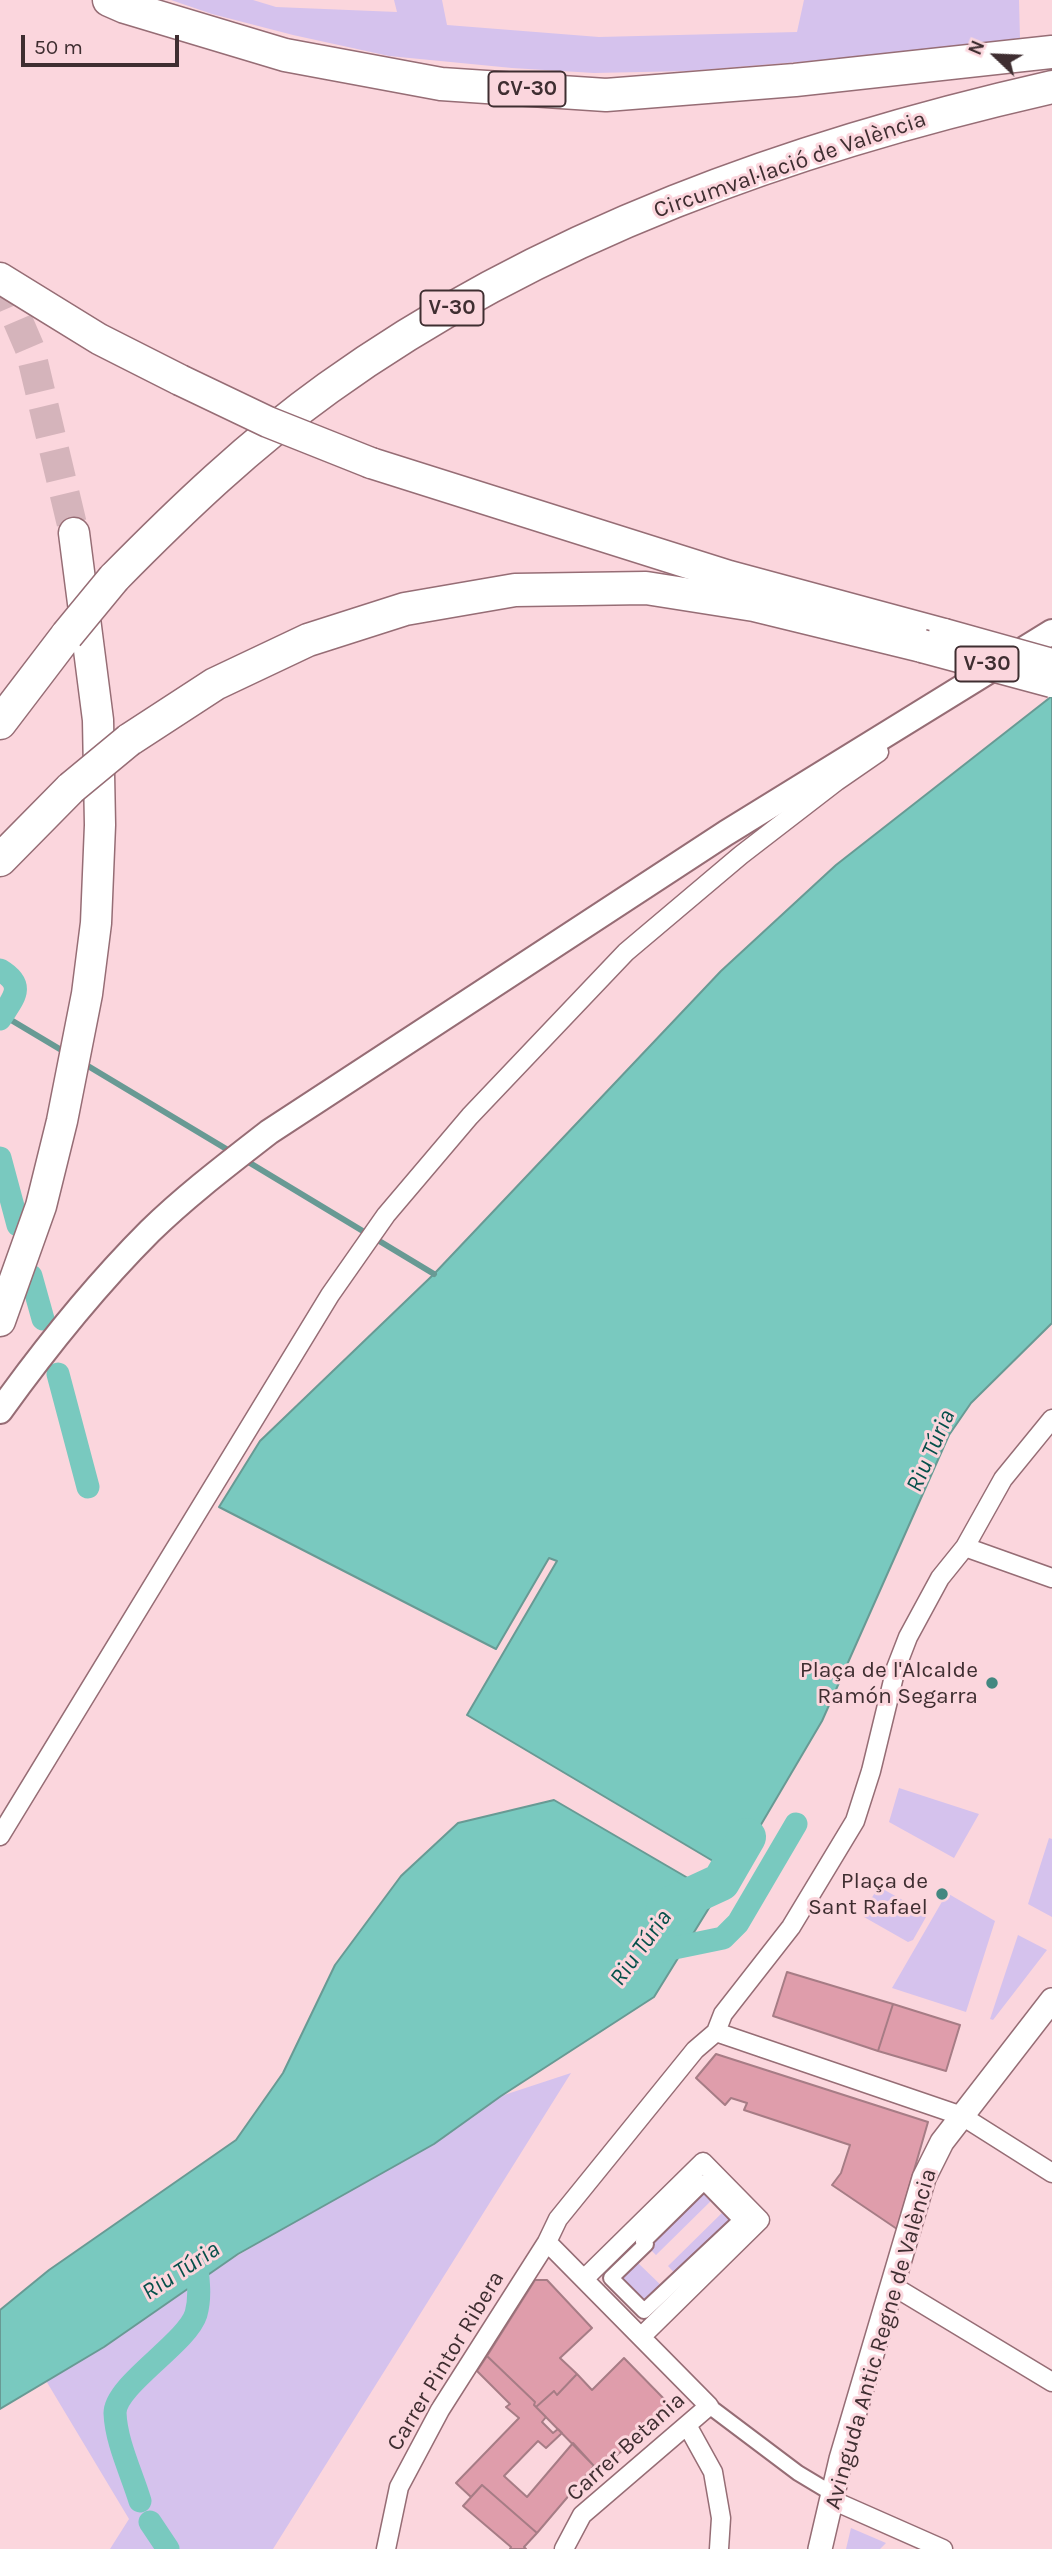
<!DOCTYPE html>
<meta charset="utf-8">
<style>
body{margin:0}
#map{position:relative;width:1052px;height:2549px;overflow:hidden;background:#fbd6dd;font-family:Karla,sans-serif}
canvas{display:block}
.north{position:absolute;left:961px;top:21px;width:70px;height:70px;-webkit-text-stroke:5px #fbd6dd;paint-order:stroke;rotate:293deg;font-size:19px;font-weight:700;line-height:28px;text-align:center;color:#3f2e31}
.north::after{content:'';display:block;margin:auto;width:24px;height:32px;background:#3f2e31;clip-path:polygon(50% 0,100% 100%,50% 72%,0 100%)}
.scale{position:absolute;left:21px;top:35px;width:158px;height:32px;box-sizing:border-box;border:4px solid #3f2e31;border-top:0;padding-left:9px;font-size:21px;line-height:24px;white-space:nowrap;color:#3f2e31;-webkit-text-stroke:5px #fbd6dd;paint-order:stroke}
</style>
<div id="map">
<canvas width="1052" height="2549"></canvas>
<div class="north">N</div>
<div class="scale">50 m</div>
</div>
<script>
const ctx = document.querySelector('canvas').getContext('2d');
ctx.lineJoin = 'round';
function fillPath(path, color) { ctx.fillStyle = color; ctx.fill(path, 'evenodd'); }
function trace(path, color, width, dash) { ctx.strokeStyle = color; ctx.lineWidth = width; ctx.lineCap = dash ? 'butt' : 'round'; ctx.setLineDash(dash || []); ctx.stroke(path); }
function label(font, color, halo, rows, align = 'center') {
  ctx.font = font + ' Karla,sans-serif'; ctx.lineWidth = 6; ctx.setLineDash([]); ctx.textBaseline = 'middle'; ctx.strokeStyle = halo; ctx.fillStyle = color; for (const [text, x, y, turn = 0] of rows) {
    ctx.save(); ctx.translate(x, y); ctx.rotate((+turn || 0) * Math.PI / 180); ctx.textAlign = isNaN(turn) ? turn : align; if (halo) ctx.strokeText(text, 0, 0); ctx.fillText(text, 0, 0); ctx.restore();
  }
}
fillPath(new Path2D(`
 M171 0H253L276 7 397 12 394 0H442L447 25 599 37 797 32 804 0H1019L1020 39 811 61 688 71 594 73 512 68 389 56 293 35 212 14Z
 M899 1788 979 1814 954 1858 889 1822Z
 M1049 1838 1052 1839V1917L1028 1904Z
 M881 1888 924 1912 926 1917 913 1940 908 1942 864 1917 863 1913 877 1889Z
 M947 1893 995 1921 966 2012 892 1988Z
 M1018 1935 1047 1950 993 2020 990 2019Z
 M571 2073 273 2549H110L129 2519 42 2374 501 2096Z
 M704 2182 717 2195 656 2255 643 2242Z
 M728 2207 741 2220 680 2279 668 2266Z
 M637 2262 666 2290 644 2311 616 2282Z
 M851 2528 886 2543 880 2549H846Z`), '#d5c2ed');
const water = new Path2D(`
 M1052 696V1323L971 1403 949 1435 822 1721 726 1884 716 1880 725 1861 721 1860 718 1864 467 1715 557 1561 549 1558 496 1649 219 1507 260 1441 434 1274 721 971 836 865Z
 M554 1800 717 1895 654 1997 501 2096 434 2144 238 2254 104 2347 0 2409V2310L49 2270 236 2140 283 2073 335 1965 401 1876 458 1823Z`);
fillPath(water, '#79c9bf');
trace(water, '#689a94', 2);
trace(new Path2D(`
 M6 1017 68 1054
 M83 1063 233 1153
 M245 1160 434 1274`), '#689a94', 6);
trace(new Path2D(`
 M0 970C27 986 13 998 0 1019
 M0 1158 18 1225
 M31 1276 43 1319
 M58 1374 88 1487
 M655 1952 723 1938 738 1923 796 1824
 M140 2501C132 2474 116 2442 115 2413 115 2385 187 2343 196 2314 201 2296 198 2278 196 2260
 M150 2522 168 2549`), '#79c9bf', 23);
trace(new Path2D(`
 M664 1913 669 1906 721 1882 747 1837`), '#79c9bf', 38);
const building = new Path2D(`
 M787 1972 893 2004 878 2051 773 2016Z
 M893 2004 960 2025 946 2071 878 2051Z
 M716 2054 928 2122 897 2229 832 2185 841 2173 850 2145 744 2110 747 2103 731 2098 725 2105 696 2078Z
 M535 2280H547L592 2328 560 2358 577 2374 557 2395 554 2391 536 2407 534 2405 535 2402 487 2356Z
 M487 2356 535 2402 534 2405 546 2417 542 2422 553 2433 558 2429 562 2433 546 2448 538 2441 504 2476 527 2497 573 2443 594 2466 537 2533 482 2485 471 2497 456 2483 519 2418 506 2407 510 2404 477 2371Z
 M624 2358 668 2403 671 2412 598 2470 536 2407 554 2391 557 2395 577 2374 592 2390Z
 M482 2485 537 2533 524 2547 526 2549H510L511 2547 463 2506Z`);
fillPath(building, '#df9dab');
trace(building, '#a67c85', 2);
trace(new Path2D(`
 M0 279 30 349 74 533`), '#d5b4bb', 30, [30, 15]);
const pedestrian = new Path2D(`
 M704 2182 741 2220 644 2311 611 2278 646 2244 643 2242Z
 M709 2406 798 2473 833 2494`);
const minor = new Path2D(`
 M965 1547 1052 1578
 M0 1836 330 1295 386 1215 470 1116 626 952 741 855 837 781 879 752
 M716 2032 962 2116 1052 2173
 M547 2242 709 2406 582 2515 564 2549
 M584 2279 703 2162 760 2220 641 2337
 M893 2286 1052 2382
 M687 2425 713 2472 721 2518 719 2549
 M832 2500 943 2549
 M386 2549 399 2487 440 2410 547 2242 558 2219 695 2050 716 2032 723 2014 791 1927 855 1821 871 1771 896 1668 908 1637 940 1578 965 1547 1003 1479 1052 1419`);
const tertiary = new Path2D(`
 M820 2549 841 2459 924 2178 942 2142 1052 2000`);
const secondary = new Path2D(`
 M0 1411C46 1347 95 1286 150 1231 187 1195 228 1164 269 1132L726 833 1052 632`);
const trunk = new Path2D(`
 M0 278 99 339 180 380
 M371 463 729 576 944 634
 M0 1321 41 1206 62 1121 87 994 96 923 100 825 98 720 74 533`);
const motorway = new Path2D(`
 M109 0 125 7 285 55 441 84 606 95 795 80 1052 52
 M114 578C181 510 250 444 328 388 542 234 797 145 1052 87
 M0 723 67 635
 M129 740 215 684 308 640 405 609 515 590 646 588 754 605 922 646
 M0 860 71 788`);
trace(pedestrian, '#966d75', 18);
trace(minor, '#966d75', 21);
trace(tertiary, '#966d75', 26);
trace(secondary, '#966d75', 28);
trace(trunk, '#966d75', 33);
trace(motorway, '#966d75', 35);
trace(pedestrian, '#fff', 14);
trace(minor, '#fff', 18);
trace(tertiary, '#fff', 23);
trace(secondary, '#fff', 24);
trace(trunk, '#fff', 30);
trace(motorway, '#fff', 32);
const trunkBridge = new Path2D(`
 M180 380 268 422 371 463
 M944 634 1052 664`);
const motorwayBridge = new Path2D(`
 M67 635 114 578
 M922 646 1052 681
 M71 788 129 740`);
trace(trunkBridge, '#966d75', 33, []);
trace(motorwayBridge, '#966d75', 35, []);
trace(trunkBridge, '#fff', 30);
trace(motorwayBridge, '#fff', 32);
for (const [x, y, r, color] of [
 [992,1683,7,"#438880"],
 [942,1894,7,"#438880"]
]) { const dot = new Path2D(); dot.arc(x, y, r, 0, 2 * Math.PI); ctx.fillStyle = color; ctx.fill(dot); trace(dot, '#fbd6dd', 2.5); }
for (const [x, y, w] of [
 [527,89,77],
 [452,308,63],
 [987,664,63]
]) { const box = new Path2D(); box.roundRect(x - w / 2, y - 17.5, w, 35, 5); ctx.fillStyle = '#fbd6dd'; ctx.fill(box); trace(box, '#3f2e31', 2); }
label('bold 21px', '#3f2e31', null, [
 ["CV-30",527,89],
 ["V-30",452,308],
 ["V-30",987,664]
]);
label('23px', '#3f2e31', '#fbd6dd', [
 ["Circumval·lació de València",790,165,-19],
 ["Avinguda Antic Regne de València",881,2339,-74],
 ["Carrer Pintor Ribera",446,2361,-59],
 ["Carrer Betania",626,2447,-42]
]);
label('23px', '#3f2e31', '#fbd6dd', [
 ["Plaça de l'Alcalde",978,1670],
 ["Ramón Segarra",978,1696],
 ["Plaça de",928,1881],
 ["Sant Rafael",928,1907]
], 'right');
label('italic 24px', '#06504a', '#fbd6dd', [
 ["Riu Túria",931,1451,-66],
 ["Riu Túria",641,1948,-54],
 ["Riu Túria",181,2271,-33]
]);
</script>
